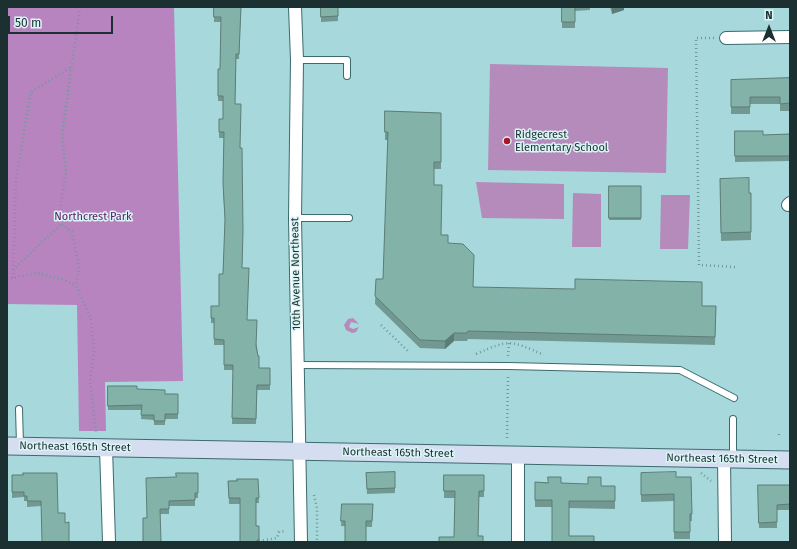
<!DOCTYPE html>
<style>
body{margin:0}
#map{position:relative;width:797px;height:549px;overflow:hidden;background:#a7d8db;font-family:"Fira Sans",sans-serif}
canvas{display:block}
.frame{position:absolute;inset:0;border:8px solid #1c2f31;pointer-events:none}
.north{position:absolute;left:749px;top:8px;width:40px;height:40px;-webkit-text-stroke:3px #dbf4f5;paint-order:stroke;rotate:0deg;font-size:11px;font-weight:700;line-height:16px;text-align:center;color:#1c2f31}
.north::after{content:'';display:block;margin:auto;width:14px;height:18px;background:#1c2f31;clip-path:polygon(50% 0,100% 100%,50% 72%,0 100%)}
.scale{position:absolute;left:8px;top:16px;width:105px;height:18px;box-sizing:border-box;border:2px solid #1c2f31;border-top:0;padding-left:5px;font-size:12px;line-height:14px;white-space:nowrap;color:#1c2f31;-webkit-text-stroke:3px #dbf4f5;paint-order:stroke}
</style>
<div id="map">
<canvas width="797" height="549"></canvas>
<div class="frame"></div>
<div class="north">N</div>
<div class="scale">50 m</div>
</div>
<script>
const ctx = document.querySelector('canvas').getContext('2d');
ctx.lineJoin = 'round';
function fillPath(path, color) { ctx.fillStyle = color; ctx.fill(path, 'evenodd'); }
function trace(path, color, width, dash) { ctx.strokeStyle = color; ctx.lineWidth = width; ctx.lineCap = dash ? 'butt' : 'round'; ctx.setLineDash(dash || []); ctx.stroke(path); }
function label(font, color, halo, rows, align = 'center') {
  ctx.font = font + ' "Fira Sans",sans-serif'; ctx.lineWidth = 3; ctx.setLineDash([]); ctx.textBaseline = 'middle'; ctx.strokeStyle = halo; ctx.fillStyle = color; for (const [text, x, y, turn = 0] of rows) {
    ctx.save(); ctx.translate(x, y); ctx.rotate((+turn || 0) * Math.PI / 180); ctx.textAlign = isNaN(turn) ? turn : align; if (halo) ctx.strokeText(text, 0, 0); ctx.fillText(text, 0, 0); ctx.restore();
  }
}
fillPath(new Path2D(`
 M490 64 668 68 666 173 488 170Z
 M476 182 564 184V219L482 218Z
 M573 193 601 194V247H572Z
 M661 195H690L688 249H660Z
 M353 318 359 324 351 322 349 327 353 329 359 327 356 332 352 333 346 330 344 325 348 319Z`), '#b58bbc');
fillPath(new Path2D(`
 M7 7H174L183 381 105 382 106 431H79L77 305 7 304Z`), '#b784c0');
const lane = new Path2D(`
 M297 60H347V76
 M295 218H349
 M298 365 508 366 680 370 734 398
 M19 409 20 445
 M733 458V419`);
const street = new Path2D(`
 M295 7 297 60 295 218 301 542
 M726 38 790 37
 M788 205 790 203
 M106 448 109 542
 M518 455V542
 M724 459 725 542`);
const secondary = new Path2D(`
 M7 446 790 460`);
trace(lane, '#3c6a6d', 8);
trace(street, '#3c6a6d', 14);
trace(secondary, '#3c6a6d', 19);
trace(new Path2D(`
 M80 7 62 135 66 173 61 200V224L72 232 79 267 76 286 91 318 94 352 90 381 96 432
 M714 38H696L699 265 736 267
 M13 270 61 224
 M13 278 16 178 31 92 71 67
 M7 279 37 273 62 279 76 286
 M381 325 409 352
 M476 354C510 339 510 340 544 355
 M508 356 509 343
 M779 434V438
 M507 438 508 375
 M701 473 711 481
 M314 495 317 508V542
 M259 541 277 538 279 532 285 531`), '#72989a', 2.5, [1, 3]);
trace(lane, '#fff', 6);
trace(street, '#fff', 12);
trace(secondary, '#d4def0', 17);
fillPath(new Path2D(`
 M214 7H241L239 59H236L235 104 240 148 242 268 247 320 257 346 259 368H270V390H257L256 424H232L233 370H224V345H214V323H211V306H219L223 274 225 223 223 188 224 138H219V119H223V101H218V69H220L221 22H214Z
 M321 7H338V21L321 22Z
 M442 7H472V8Z
 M562 7H590V10L575 11V28H562Z
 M610 7H624V10L612 14Z
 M790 78V111H780V104H750V114H731V80Z
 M385 111 441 113V169H434V185L441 235 448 243 473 287 702 306H716L715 345 468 339 467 341H454L445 349 420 348 375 304 376 279H383L388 140H385Z
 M735 131 763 135 790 134V161L735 162Z
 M720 179 749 193H751V240L721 241Z
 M609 186H641V220H609Z
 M108 386 137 389 165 394H178V419H165V425H154V420L141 419 142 410H108Z
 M395 472V493L367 494 366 473Z
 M198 473V498H195V506H169V514H161L146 518 176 477Z
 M641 473 676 477H691L692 521H690V539H674V501L641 502Z
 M12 475 58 513 65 523 69 542 41 506 27 507V501H24V497L12 498Z
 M444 475H484V497H479L478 536 454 537 455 498H444Z
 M258 479 259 503H256V526H259V542H240V504H229L228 481Z
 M535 482 561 483 601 486H615V509L569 508V536L552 542V507H535Z
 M758 485H790V510H777V528H759Z
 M342 504H373L372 527 341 526Z`), '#719991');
fillPath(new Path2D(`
 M617 7H624V10L612 14V8Z
 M454 333V341L445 349V341Z`), '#5c7d76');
const building = new Path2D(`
 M214 7H241L239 54H236L235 104H241L240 148H242L243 231 242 268H249L247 320H257L256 346 258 356H259V368H270V385H257L256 419 232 418 233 365H224V340L214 339V318H211V306H219V274H223L225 219 223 183 224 132H219V119H223V96H218V69H220L221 17H214Z
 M321 7H338V16L321 17Z
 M562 7H575V22H562Z
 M790 78V103L780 104V97H750V107H731V80Z
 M385 111 441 113V162H434V185H442L441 235H448V243L463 244 474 255 473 287 575 289V279L702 282V306H716L715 337 468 331 467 333H454L445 341 420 340 375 296 376 279H383L388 132H385Z
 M735 131H763V135L790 134V156H735Z
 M749 178V193H751V232L721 233 720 179Z
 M609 186H641V218H609Z
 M108 386H137V389L165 390V394H178V414H165V421H154V415H141L142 405 108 406Z
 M395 472V488L367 489 366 473Z
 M676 472V477H691L692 514H690V532H674V494L641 495V473Z
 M23 473H57L58 513H65V523L69 522V542H42L41 501H27V496H24V492H12V475H23Z
 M176 473H198V493H195V500L169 501V509H160L161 542H143V518H147L146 478 176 477Z
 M444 475H484V491H479L478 536H483V542H439V537H454L455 491H444Z
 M548 477H561V483L588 484V477H601V486H615V501H569V536H594V542H552V500H535V482L548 483Z
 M237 479H258L259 498H256V526H259V540H257V542H240V498H229L228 481H237Z
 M758 485H790V504L777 505V522L759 523Z
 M342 504H373L372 521H366V542H345V521H341Z`);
fillPath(building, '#83b2a9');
trace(building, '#5c7d76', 1);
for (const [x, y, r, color] of [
 [507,141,4,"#ab162b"]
]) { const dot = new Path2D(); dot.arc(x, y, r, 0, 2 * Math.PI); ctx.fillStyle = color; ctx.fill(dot); trace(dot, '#dbf4f5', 1.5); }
label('11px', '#1c2f31', '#dbf4f5', [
 ["Ridgecrest",515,135],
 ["Elementary School",515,148]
], 'left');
label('11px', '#581963', '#dbf4f5', [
 ["Northcrest Park",93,217]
]);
label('11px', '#1c2f31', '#dbf4f5', [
 ["10th Avenue Northeast",296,274,-91],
 ["Northeast 165th Street",75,447,1],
 ["Northeast 165th Street",398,453,1],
 ["Northeast 165th Street",722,459,1]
]);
</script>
